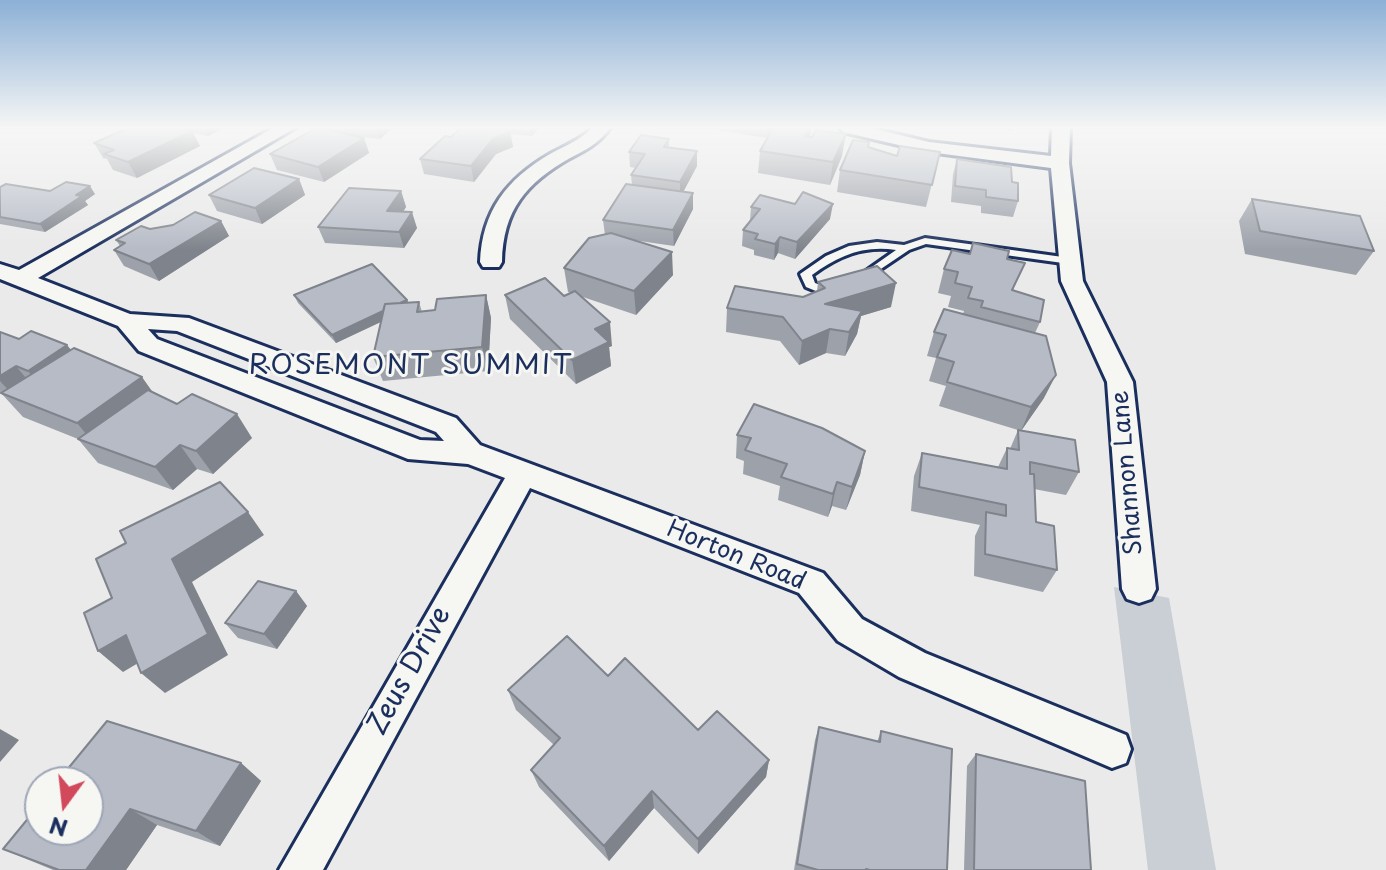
<!DOCTYPE html>
<style>
body{margin:0}
#map{position:relative;width:1386px;height:870px;overflow:hidden;background:#e9eae9;font-family:"Playpen Sans",sans-serif}
canvas{display:block}
.north{position:absolute;left:24px;top:766px;width:80px;height:80px;box-sizing:border-box;background:#f6f6f2;border:2px solid #9ea6b7;border-radius:50%;rotate:195deg;font-size:22px;font-weight:700;line-height:32px;text-align:center;color:#1b2f5e}
.north::after{content:'';display:block;margin:auto;width:28px;height:36px;background:#d1495b;clip-path:polygon(50% 0,100% 100%,50% 72%,0 100%)}
</style>
<div id="map">
<canvas width="1386" height="870"></canvas>
<div class="north">N</div>
</div>
<script>
const ctx = document.querySelector('canvas').getContext('2d');
ctx.lineJoin = 'round';
function fillPath(path, color) { ctx.fillStyle = color; ctx.fill(path, 'evenodd'); }
function trace(path, color, width, dash) { ctx.strokeStyle = color; ctx.lineWidth = width; ctx.lineCap = dash ? 'butt' : 'round'; ctx.setLineDash(dash || []); ctx.stroke(path); }
function label(font, color, halo, rows, align = 'center') {
  ctx.font = font + ' "Playpen Sans",sans-serif'; ctx.lineWidth = 6; ctx.setLineDash([]); ctx.textBaseline = 'middle'; ctx.strokeStyle = halo; ctx.fillStyle = color; for (const [text, x, y, turn = 0] of rows) {
    ctx.save(); ctx.translate(x, y); ctx.rotate((+turn || 0) * Math.PI / 180); ctx.textAlign = isNaN(turn) ? turn : align; if (halo) ctx.strokeText(text, 0, 0); ctx.fillText(text, 0, 0); ctx.restore();
  }
}
fillPath(new Path2D(`
 M1114 587 1169 598 1216 870H1148Z`), '#caced5');
const service = new Path2D(`
 M925 238 1070 258 1076 261 1070 264 926 244 909 250 863 281 859 280V276L896 250C863 245 838 256 812 275L815 283 840 292 828 296 806 287 800 274 826 256 849 246 877 242 904 245Z`);
const minor = new Path2D(`
 M273 128H295L38 278 130 314 189 318 456 418 480 445 823 573 862 619 925 653 1126 735 1131 749 1126 763 1112 768 899 677 838 641 799 593 530 488 323 870H279L505 478 468 464 408 459 139 351 118 326 0 279V264L19 270ZM148 329 177 331 436 432 444 441 420 440 157 339Z
 M592 128H610C599 143 586 150 570 158 526 183 503 210 502 262L499 267H483L480 262C482 211 507 179 550 154 565 146 580 140 592 128Z
 M840 128H871L929 142 1051 156 1052 128H1070L1069 163 1083 281 1133 382 1156 589 1151 599 1139 603 1127 599 1122 589 1107 382 1061 281 1051 168 929 152 843 132Z`);
trace(service, '#1b2f5e', 6);
trace(minor, '#1b2f5e', 6);
fillPath(service, '#f6f6f2');
fillPath(minor, '#f6f6f2');
fillPath(new Path2D(`
 M128 128H224L208 136 193 133 200 146 137 178 113 170 107 159 103 158 94 143Z
 M329 128H393L380 139 356 136 364 138 369 153 324 182 277 170 270 154 329 130Z
 M482 128H539L532 136 511 134 513 147 496 154 474 182 424 174 420 159 451 137 482 129Z
 M704 128H811L810 136 842 156 830 185 758 173 760 151 767 138Z
 M992 128H1013L1012 131Z
 M669 139V148L697 151V166L683 192 693 209 674 246 633 240 673 275 636 315 580 296 612 346 609 347 611 366 576 384 510 319 505 295 564 296 571 293 568 292 564 268 605 235 603 220 632 185 631 175 636 168 630 167 629 152Z
 M869 142V147L897 156 940 152 926 207 837 192 840 170Z
 M957 159 1012 182 1018 201 1013 217 981 213V206L951 202 953 174Z
 M299 179 305 195 262 224 217 211 209 195Z
 M0 187 50 191 95 194 85 201 88 205 45 232 0 224Z
 M401 191 406 207 403 212 417 228 404 248 325 243 318 227Z
 M1252 199 1374 251 1356 275 1245 254 1239 221Z
 M751 207 830 219 795 259 778 253 774 260 754 255V250L742 246 743 230 750 221Z
 M221 221 229 236 159 281 124 266 114 250 120 246 116 240 150 229Z
 M970 254 1007 259 1014 291 1040 322 1035 333 1044 398 1021 431 1079 472 1066 495 1034 489 1036 522 1057 570 1043 592 974 576 975 536 980 525 911 511 914 476 922 453 998 467 1007 448 1010 449 1018 430 939 406 946 386 929 381 936 358 927 356 934 332 963 314 964 311 948 307 951 296 938 293 944 269Z
 M818 282 891 307 861 316 857 334 845 356 826 353 799 365 780 341 726 332 727 308 803 297 817 291Z
 M294 295 407 300 408 302H419L422 312 435 310 486 295 491 318 488 371 383 381 373 357 381 322 336 343 298 303Z
 M0 332 19 339 71 349 152 392 252 438 213 474 197 469 173 490 98 463 78 439 23 417 1 393 4 391 0 394Z
 M737 435 865 451 860 475 846 510 832 506 828 517 778 500 780 486 743 474 744 461 736 458Z
 M296 591 307 606 277 649 238 638 225 623Z
 M608 676 698 730 769 760 766 777 698 854 654 808 609 861 539 787 531 770 554 745 516 710 508 690Z
 M819 727 877 742 881 731 947 870H794L815 740Z
 M976 754 1091 870H964L967 766Z
 M241 763 261 781 220 846 157 825 126 870H53L3 849 88 782Z`), '#9da1aa');
fillPath(new Path2D(`
 M204 128H224L208 136Z
 M376 128H393L380 139Z
 M530 128H539L532 136Z
 M768 128H773L767 138Z
 M809 128H811L809 143 805 136Z
 M192 131 200 146 137 178 128 162Z
 M510 132 513 147 496 154 474 182 471 166 493 139Z
 M846 134 842 156 830 185 833 162Z
 M364 138 369 153 324 182 318 167Z
 M697 151V166L680 198V182Z
 M299 179 305 195 262 224 255 208Z
 M90 186 95 194 85 201 88 205 45 232 40 224 76 195Z
 M401 191 406 207 393 227 387 211Z
 M693 193V209L674 246 673 230Z
 M833 204 830 219 795 259 797 242Z
 M412 212 417 228 404 248 399 232Z
 M221 221 229 236 159 281 149 264Z
 M780 237 778 253 774 260 775 244Z
 M672 252 673 275 636 315 634 291Z
 M896 283 891 307 861 316 857 334 845 356 849 332 825 304Z
 M486 295 491 318 488 371 482 347Z
 M407 300 410 308 336 343 332 335Z
 M610 322 612 346 609 347 611 366 576 384 572 360 595 329Z
 M830 329 826 353 799 365 802 341Z
 M67 345 80 361 42 388 28 371Z
 M16 366 30 383 13 395 0 381V376Z
 M1056 375 1044 398 1021 431 1031 407Z
 M142 377 159 401 97 447 77 423Z
 M237 414 252 438 213 474 196 451Z
 M180 445 197 469 173 490 155 467Z
 M865 451 860 475 846 510 852 487Z
 M837 482 832 506 828 517 833 494Z
 M248 512 264 535 192 582 228 655 165 693 141 673 172 559Z
 M296 591 307 606 277 649 264 634Z
 M126 635 150 656 123 672 98 651Z
 M0 729 19 740 0 762Z
 M769 760 766 777 698 854V839Z
 M241 763 261 781 220 846 196 831Z
 M652 791 654 808 609 861 604 846Z
 M130 809 157 825 126 870H86Z`), '#7f838b');
const building = new Path2D(`
 M128 128H181L192 131 128 162 104 154 114 150 94 143Z
 M316 128H322L364 138 318 167 270 154Z
 M460 128 483 129 487 128H504L510 132 493 139 471 166 420 159 445 136 451 137Z
 M773 128H809L805 136 812 137 816 130 846 134 833 162 760 151Z
 M641 135 669 139 664 147 697 151 680 182 631 175 645 154 629 152Z
 M853 140 869 142 868 147 897 156 900 146 940 152 932 185 840 170Z
 M957 159 1011 167 1012 182 1018 183V201L986 197V190L955 186Z
 M254 168 299 179 255 208 209 195Z
 M66 182 90 186 76 195 82 196 40 224 0 217V187L6 184 50 191Z
 M626 184 693 193 673 230 603 220Z
 M349 188 401 191 387 211 412 212 399 232 318 227Z
 M803 192 833 204 797 242 780 237 775 244 755 239 758 234 743 230 760 209 751 207 760 195 795 204Z
 M1252 199 1360 216 1374 251 1260 231Z
 M195 212 221 221 149 264 114 250 125 243 116 240 141 226 150 229 173 225Z
 M611 233 672 252 634 291 564 268 589 238Z
 M973 243 1009 251 1007 259 1025 263 1012 290 1044 300 1040 322 981 307 983 301 968 298 972 287 955 283 958 272 944 269 952 250 970 254Z
 M372 264 407 300 400 303 385 304 383 311 332 335 294 295Z
 M877 266 896 283 825 304 862 311 849 332 830 329 802 341 783 317 727 308 735 286 803 297 825 288 818 282Z
 M545 278 564 296 575 291 610 322 595 329 609 342 572 360 505 295Z
 M486 295 482 347 373 357 385 304 419 302 417 312 435 310 437 299Z
 M944 309 1046 336 1056 375 1031 407 947 382 954 362 937 357 946 335 934 332Z
 M31 331 67 345 28 371 16 366 0 376V332L19 339Z
 M74 348 142 377 77 423 1 393Z
 M148 390 177 404 192 394 237 414 196 451 180 445 155 467 78 439Z
 M754 404 822 428 865 451 852 487 837 482 833 494 781 477 787 464 745 450 751 438 737 435Z
 M1018 430 1075 440 1079 472 1030 462V474H1034L1036 522 1054 526 1057 570 985 554 986 512 1006 516V505L919 487 922 453 1007 469V448L1019 450Z
 M220 482 248 512 172 559 208 634 141 673 126 635 98 651 84 613 112 598 96 559 126 543 120 531Z
 M258 581 296 591 264 634 225 623Z
 M567 636 608 676 625 658 698 730 717 711 769 760 698 839 652 791 604 846 531 770 560 738 508 690Z
 M107 721 241 763 196 831 130 809 86 870H59L3 849 40 804V830H88V782H57Z
 M819 727 880 742 881 731 952 749 947 870H870L866 869V870H818L797 864Z
 M976 754 1085 781 1091 870H974Z`);
fillPath(building, '#b6bbc6');
trace(building, '#7f838b', 2);
const sky = ctx.createLinearGradient(0, 0, 0, 250);
sky.addColorStop(0, '#8cb0d6');
sky.addColorStop(0.51, '#f5f6f5');
sky.addColorStop(1, '#f5f6f500');
ctx.fillStyle = sky;
ctx.fillRect(0, 0, 1386, 250);
label('24px', '#1b2f5e', '#f6f6f2', [
 ["Shannon Lane",1128,473,-95],
 ["Horton Road",736,556,22]
]);
ctx.letterSpacing = '2px';
label('28px', '#1b2f5e', '#f6f6f2', [
 ["ROSEMONT SUMMIT",411,366]
]);
ctx.letterSpacing = '0px';
label('28px', '#1b2f5e', '#f6f6f2', [
 ["Zeus Drive",410,671,-61]
]);
</script>
